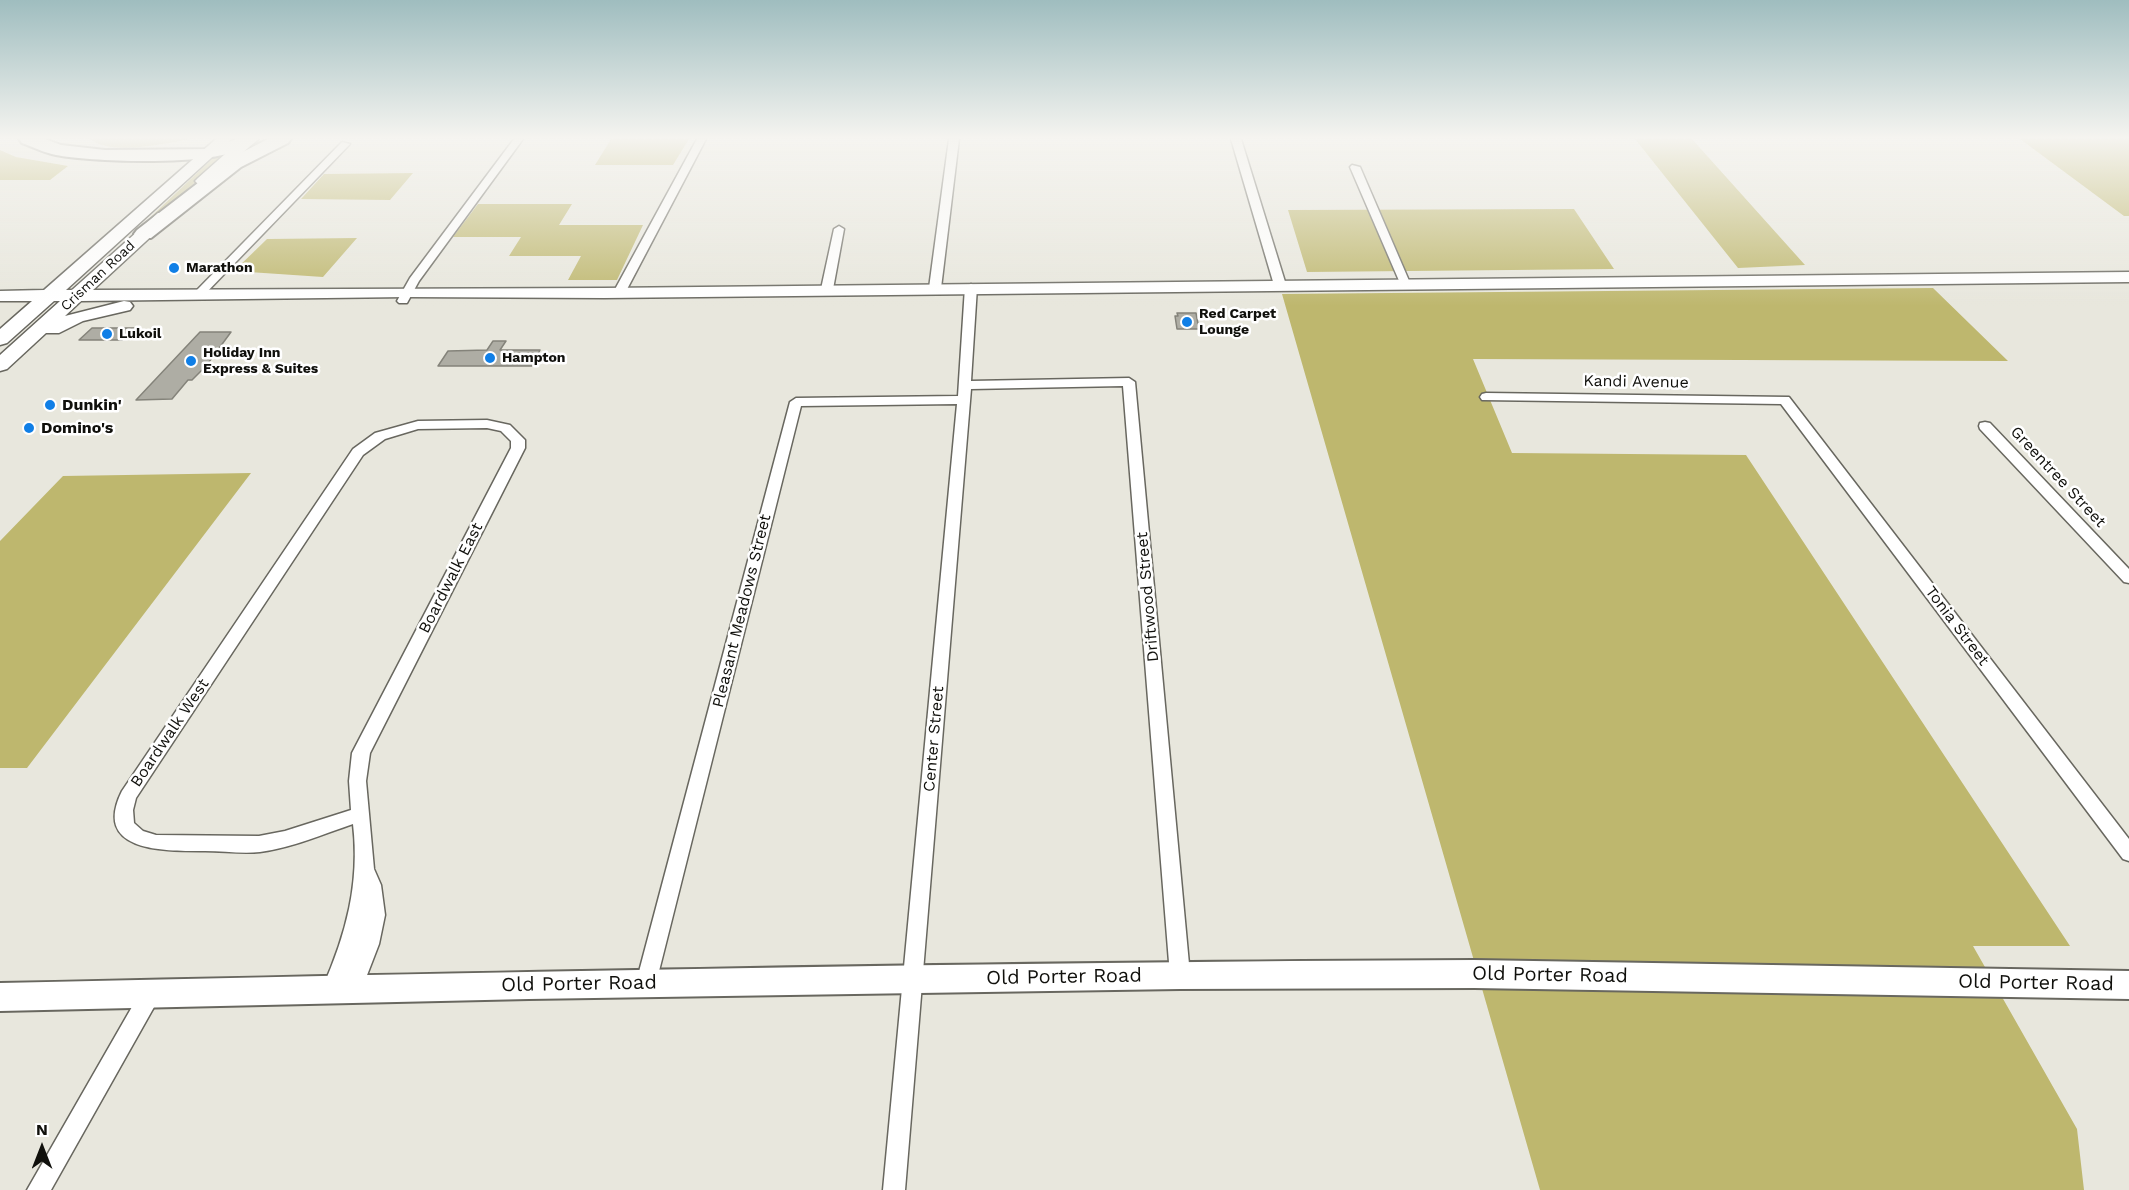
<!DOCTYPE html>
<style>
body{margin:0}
#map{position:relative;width:2129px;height:1190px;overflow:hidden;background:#e8e7dd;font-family:"Work Sans",sans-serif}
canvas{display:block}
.north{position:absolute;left:12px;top:1118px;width:60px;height:60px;-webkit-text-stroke:4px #fff;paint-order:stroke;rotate:0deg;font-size:16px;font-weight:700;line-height:24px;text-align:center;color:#10100c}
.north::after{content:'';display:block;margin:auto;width:21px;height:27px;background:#10100c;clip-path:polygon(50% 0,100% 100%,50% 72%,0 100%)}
</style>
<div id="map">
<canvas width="2129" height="1190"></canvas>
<div class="north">N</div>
</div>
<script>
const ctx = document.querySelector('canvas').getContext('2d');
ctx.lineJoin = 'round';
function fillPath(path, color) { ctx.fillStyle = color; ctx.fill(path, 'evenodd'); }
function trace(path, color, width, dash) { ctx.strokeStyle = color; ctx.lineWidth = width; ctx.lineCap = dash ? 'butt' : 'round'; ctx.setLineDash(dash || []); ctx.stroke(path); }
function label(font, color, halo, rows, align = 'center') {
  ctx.font = font + ' "Work Sans",sans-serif'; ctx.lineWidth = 5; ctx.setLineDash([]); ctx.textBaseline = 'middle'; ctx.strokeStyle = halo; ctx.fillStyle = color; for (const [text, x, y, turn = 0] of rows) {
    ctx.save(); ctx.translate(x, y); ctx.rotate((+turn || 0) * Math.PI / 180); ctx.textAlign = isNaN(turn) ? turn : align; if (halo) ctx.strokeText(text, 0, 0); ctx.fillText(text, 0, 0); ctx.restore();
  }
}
fillPath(new Path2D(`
 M90 139H189C164 144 111 156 90 139Z
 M215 156 224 157 144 228 138 229Z`), '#c3be8b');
fillPath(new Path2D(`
 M611 139H689L673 165H595Z
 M1635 139H1692L1805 265 1738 268Z
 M2020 139H2129V216H2124Z
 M0 150 16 157 68 166 50 180H0Z
 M413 173 390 200 301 199 324 174Z
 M478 204H572L559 225H643L617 280H568L581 256H509L521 237H453Z
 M1574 209 1614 269 1307 272 1288 210Z
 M357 238 323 277 234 271 267 239Z
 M1933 288 2008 361 1473 359 1512 453 1746 455 2070 946H1973L2077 1129 2084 1190H1540L1282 294Z
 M251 473 27 768H0V541L63 476Z`), '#beb76e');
const building = new Path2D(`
 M1177 313H1196L1199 329H1177L1175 316H1178Z
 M92 328H134L122 340H79Z
 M200 332H231L206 366 192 380H188L172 399 136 400Z
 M493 341H506L500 350H540L532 366H438L448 351 487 350Z`);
fillPath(building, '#aeada4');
trace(building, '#84837a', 1.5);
const street = new Path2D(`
 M514 139H523L419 281 407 303H399L397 301 410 278Z
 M697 139H706L625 293 623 295H615L613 293Z
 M949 139H959L941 288 935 291 929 288Z
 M1231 139H1241L1286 285 1284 287H1276L1274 285Z
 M342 142 350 144 203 296H195V292Z
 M1352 165 1360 167 1410 283 1409 285H1401L1400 283 1350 167Z
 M839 226 844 229 833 289 827 292 821 289 834 229Z
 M971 284 977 287 971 381 1129 378 1135 382 1190 975 1187 982 1180 984 1173 982 1170 975 1123 386 971 389 905 1190H883L957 404 801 406 656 983 653 990 646 992 639 990 636 983 790 402 796 398 958 396 965 287Z
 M1486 393 1789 397 2129 839V861L2123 859 1781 404 1482 400 1480 397 1482 394Z
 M487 420 510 425 525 440V448L370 753 366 781 374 869 381 885 385 915 379 944 359 996 352 998 345 996 342 989 339 996 332 998 325 996 322 989C346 935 360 883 353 824 323 834 292 848 260 852 242 854 223 851 205 851 166 851 91 853 122 791L353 449 375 433 418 421ZM487 428 501 431 511 441V448L352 753 349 781 351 810 285 831 259 836 156 835 143 831 134 823 133 810 136 798 363 455 385 439 418 429Z
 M1985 422 1990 423 2129 569V583L2124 582 1980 429 1979 426 1980 423Z
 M151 983 158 986 161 993 158 1000 51 1190H27L144 986Z`);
const secondary = new Path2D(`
 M1474 960 2129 971V999L1474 988 1180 989 529 999 0 1011V983C491 972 983 962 1474 960Z`);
const primary = new Path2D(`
 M216 139H232L66 290H72L158 213H170L172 216 170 219 93 290 604 288 2129 272V282L604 298 407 297 81 301 65 316 124 301 130 302 133 306 130 310 83 321 59 333H46L7 369 0 371V355L60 301H54L7 343 0 345V329L32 301H0V291L44 290Z
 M242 139H258L208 184H198L195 181 198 178Z`);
const highway = new Path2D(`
 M19 139H45L61 145 105 150 209 149 236 139H258C235 169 93 162 56 155 45 153 33 147 22 143Z
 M268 139H291L288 143 241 167 151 238H137L134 234 137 230 229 159Z`);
trace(street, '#68675f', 3);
trace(secondary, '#68675f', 4);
trace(primary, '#68675f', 3);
trace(highway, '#68675f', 4);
fillPath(street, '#fff');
fillPath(secondary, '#fff');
fillPath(primary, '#fff');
fillPath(highway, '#fff');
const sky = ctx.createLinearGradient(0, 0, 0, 306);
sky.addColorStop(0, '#9fbdbf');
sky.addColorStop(0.45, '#f5f4f0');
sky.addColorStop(1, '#f5f4f000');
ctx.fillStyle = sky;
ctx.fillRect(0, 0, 2129, 306);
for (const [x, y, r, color] of [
 [174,268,6,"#107fe6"],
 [1187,322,6,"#107fe6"],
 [107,334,6,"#107fe6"],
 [490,358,6,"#107fe6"],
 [191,361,6,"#107fe6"],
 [50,405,6,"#107fe6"],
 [29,428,6,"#107fe6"]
]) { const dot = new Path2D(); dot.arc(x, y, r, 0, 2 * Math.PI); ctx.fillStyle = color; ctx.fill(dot); trace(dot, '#fff', 2); }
label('bold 14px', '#10100c', '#fff', [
 ["Marathon",186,268],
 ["Red Carpet",1199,314],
 ["Lounge",1199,330],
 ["Lukoil",119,334],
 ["Holiday Inn",203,353],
 ["Express & Suites",203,369],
 ["Hampton",502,358]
], 'left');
label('14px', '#10100c', '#fff', [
 ["Crisman Road",98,276,-43]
]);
label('16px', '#10100c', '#fff', [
 ["Kandi Avenue",1636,382,1],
 ["Greentree Street",2058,477,47],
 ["Boardwalk East",451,578,-63],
 ["Driftwood Street",1148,597,-95],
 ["Pleasant Meadows Street",742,611,-76],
 ["Tonia Street",1957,626,53],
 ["Boardwalk West",170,733,-56],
 ["Center Street",934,739,-85]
]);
label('bold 16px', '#10100c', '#fff', [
 ["Dunkin'",62,405],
 ["Domino's",41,428]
], 'left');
label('20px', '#10100c', '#fff', [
 ["Old Porter Road",1550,975,1],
 ["Old Porter Road",1064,977,-1],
 ["Old Porter Road",2036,983,1],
 ["Old Porter Road",579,984,-1]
]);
</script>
